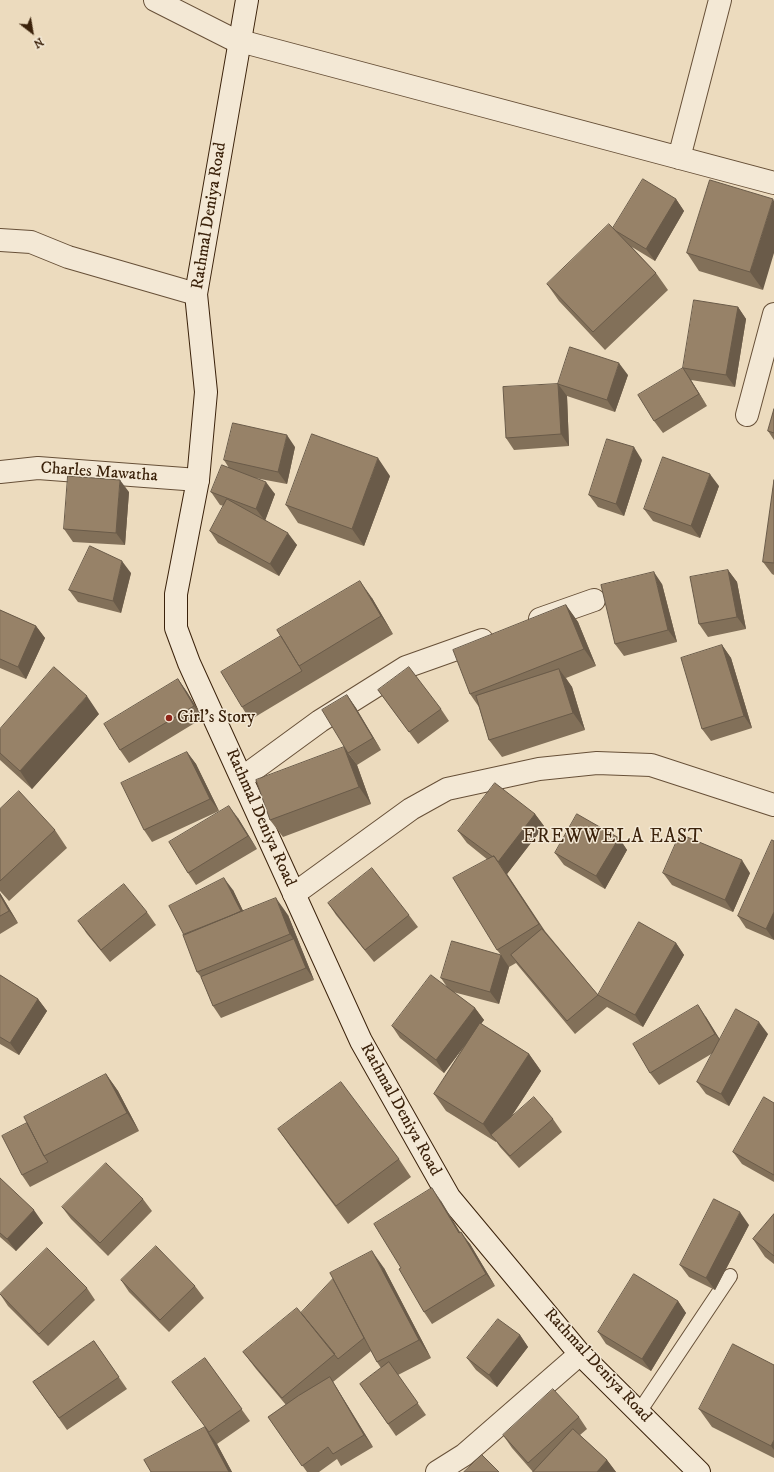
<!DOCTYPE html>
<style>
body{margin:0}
#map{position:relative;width:774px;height:1472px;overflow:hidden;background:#ecdbbe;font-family:"IM FELL DW Pica",serif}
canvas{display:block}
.north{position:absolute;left:12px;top:12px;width:40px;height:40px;-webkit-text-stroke:3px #f3e8d5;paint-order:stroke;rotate:149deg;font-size:11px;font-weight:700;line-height:16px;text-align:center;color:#3b220b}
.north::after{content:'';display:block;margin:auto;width:14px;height:18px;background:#3b220b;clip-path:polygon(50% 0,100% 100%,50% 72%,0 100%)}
</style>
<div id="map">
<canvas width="774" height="1472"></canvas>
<div class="north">N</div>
</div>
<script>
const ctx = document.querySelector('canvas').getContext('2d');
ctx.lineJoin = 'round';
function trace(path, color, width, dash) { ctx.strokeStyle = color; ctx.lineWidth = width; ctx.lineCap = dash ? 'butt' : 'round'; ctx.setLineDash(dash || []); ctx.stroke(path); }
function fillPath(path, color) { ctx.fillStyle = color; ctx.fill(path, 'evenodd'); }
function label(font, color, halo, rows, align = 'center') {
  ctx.font = font + ' "IM FELL DW Pica",serif'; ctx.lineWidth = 3; ctx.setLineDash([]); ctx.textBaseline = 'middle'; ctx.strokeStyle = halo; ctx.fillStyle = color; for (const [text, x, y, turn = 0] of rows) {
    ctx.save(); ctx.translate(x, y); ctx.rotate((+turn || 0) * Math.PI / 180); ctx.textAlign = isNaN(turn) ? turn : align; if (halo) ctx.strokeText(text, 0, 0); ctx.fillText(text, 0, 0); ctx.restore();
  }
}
const lane = new Path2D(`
 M639 1412 730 1276`);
const street = new Path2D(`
 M155 0 240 43
 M240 41 774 183
 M679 158 720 0
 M0 240 31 242 68 257 196 294
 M747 415 774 314
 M0 472 38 468 198 480
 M540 619 594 600
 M242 778 320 721 406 667 482 640
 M294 894 411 809 447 789 539 769 597 763 651 765 774 805
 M437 1472 464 1455 580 1354`);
const secondary = new Path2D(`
 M247 0 196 294 206 392 198 480 176 594V628L189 663 361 1041 449 1197 580 1354 699 1472`);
trace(lane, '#675038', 16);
trace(street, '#675038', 24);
trace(secondary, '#3b220b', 24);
trace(lane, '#f3e8d5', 14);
trace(street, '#f3e8d5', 22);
trace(secondary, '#f3e8d5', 22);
fillPath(new Path2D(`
 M710 180 763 290 699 271 687 253Z
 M676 199 684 211 655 261 632 247 656 273 668 290 605 350 559 301 547 284 613 228Z
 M738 307 746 319 735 387 691 380 683 368Z
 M683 368 691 380 707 406 663 433 654 421Z
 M628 375 615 412 567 396 569 446 514 450 506 438 558 384Z
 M774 409V440L768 431Z
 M295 447 287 484 255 478 275 494 265 520 297 545 279 576 218 543 210 531 224 506 220 505 211 492 229 468 224 460Z
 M642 460 624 516 598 507 589 495Z
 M390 476 364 546 298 523 286 505Z
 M774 480V575L772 574 763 562Z
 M719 486 700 538 653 521 644 509Z
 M129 492 125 545 73 542 64 529Z
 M728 570 737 582 746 629 708 637 699 624Z
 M131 573 121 613 78 602 69 590Z
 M662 584 677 642 624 656 615 644Z
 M372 598 393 634 250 720 242 707Z
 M566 605 578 622 596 666 566 678 572 687 585 730 502 757 489 740 479 707 470 694Z
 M0 610 36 626 45 638 26 679 0 668Z
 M722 645 731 658 752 728 711 741 702 729Z
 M178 679 187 692 203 718 129 763 120 750Z
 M378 690 441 709 449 721 418 744Z
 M347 695 356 708 381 750 357 765 348 753Z
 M99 714 32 789 0 760V729Z
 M344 747 357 765 371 804 283 837 270 820Z
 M187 752 196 764 219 811 152 842 144 830Z
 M0 809 55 830 67 848 9 901 0 891Z
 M535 814 544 826 507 874 545 931 598 995 607 1007 575 1034 520 968 516 963 509 967 499 1004 453 992 475 1008 484 1020 481 1024 529 1054 541 1071 511 1117 553 1119 562 1132 519 1168 500 1147 496 1141V1142L446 1111 434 1094 465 1045 444 1073 400 1038 392 1026 447 987 441 978 501 955 497 950 488 860 467 843 458 831Z
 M238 818 257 849 196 885 188 873Z
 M619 838 627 850 605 889 564 865 555 853Z
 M774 841V940L746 928 738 916Z
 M663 873H750L733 912 672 885Z
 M233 890 243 911 288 915 314 980 221 1018 213 1006 201 977 197 972 184 935Z
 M0 893 18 923 0 934Z
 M328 903 409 915 418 927 374 962 336 915Z
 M147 912 156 925 110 962 87 934 78 921Z
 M676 943 684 955 643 1027 607 1007 598 995Z
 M0 975 38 999 47 1011 19 1055 0 1044Z
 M706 1017 720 1040 768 1034 729 1106 706 1094 697 1082 713 1053 659 1085 650 1073Z
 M106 1074 118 1091 139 1131 30 1187 22 1175Z
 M774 1103V1182L742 1164 733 1152Z
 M278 1129 399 1159 411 1177 348 1224 290 1146Z
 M0 1178 43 1223 16 1251 0 1237Z
 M143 1199 152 1211 108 1256 71 1219 62 1207Z
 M441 1201 460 1233 470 1244 495 1286 432 1324 424 1312 401 1268Z
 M774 1214V1264L765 1257 753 1239Z
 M749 1225 715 1290 689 1277 680 1265Z
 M384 1268 431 1358 398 1375 426 1415 396 1436 360 1384 381 1368 377 1362 371 1351 333 1382 338 1390 373 1447 341 1466 337 1459 319 1472H307L268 1417 286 1405 256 1369 243 1352 301 1313Z
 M121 1280 195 1286 204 1298 169 1332 129 1292Z
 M87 1288 95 1300 48 1346 8 1306 0 1294Z
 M678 1301 686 1313 651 1371 606 1344 598 1332Z
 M520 1335 528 1347 497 1387 476 1370 467 1358Z
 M94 1341 127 1389 67 1430 33 1382Z
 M205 1358 250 1421 217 1444 232 1472H151L205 1427Z
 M774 1365V1458L712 1427 699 1409Z
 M579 1417 587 1429 580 1435 607 1460 616 1472H533L512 1448 503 1435Z`), '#827059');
fillPath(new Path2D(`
 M676 199 684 211 655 261 646 249Z
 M773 199 774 201V253L763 290 750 272Z
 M738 307 746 319 735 387 726 375Z
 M619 363 628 375 615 412 607 400Z
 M683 368 691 380 707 406 699 394Z
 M558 384 567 396 569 446 561 434Z
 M287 435 295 447 287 484 278 472Z
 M634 447 642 460 624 516 616 504Z
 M378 458 390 476 364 546 352 529Z
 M710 474 719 486 700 538 691 526Z
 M120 480 129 492 125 545 116 533Z
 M266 482 275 494 265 521 256 509Z
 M288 533 297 545 279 576 270 564Z
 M122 561 131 573 121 613 113 601Z
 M728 570 737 582 746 629 737 617Z
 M654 572 662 584 677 642 668 630Z
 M360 581 372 598 393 634 381 616Z
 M566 605 578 622 596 666 584 649Z
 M36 626 45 638 26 679 18 667Z
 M722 645 731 658 752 728 744 716Z
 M559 669 572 687 585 730 573 713Z
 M178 679 187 692 203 718 194 706Z
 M347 695 356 708 381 750 373 738Z
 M87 696 99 714 32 789 20 771Z
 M344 747 357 765 371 804 359 787Z
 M187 752 196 764 219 811 210 799Z
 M229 806 238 818 257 849 248 836Z
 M535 814 544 826 507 874 498 862Z
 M619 838 627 850 605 889 596 876Z
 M494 856 507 874 551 941 539 924Z
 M742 860 750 873 733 912 725 900Z
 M224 878 233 890 249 923 241 911Z
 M0 893 18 923 9 911 0 895Z
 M276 898 288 915 314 980 306 968 294 940 290 934Z
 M774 912V940L766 929Z
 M676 943 684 955 643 1027 635 1015Z
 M501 955 509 967 499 1004 490 992Z
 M38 999 47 1011 19 1055 10 1043Z
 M698 1005 706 1017 724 1046 715 1034Z
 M475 1008 484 1020 444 1073 436 1060Z
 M759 1022 768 1034 729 1106 721 1094Z
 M529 1054 541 1071 496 1140 491 1135 496 1142 483 1124Z
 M106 1074 118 1091 139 1131 127 1113Z
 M432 1188 441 1201 468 1245 459 1233Z
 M34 1210 43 1223 16 1251 7 1239Z
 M740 1212 749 1225 715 1290 706 1278Z
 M461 1232 470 1244 495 1286 486 1274Z
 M372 1251 384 1268 431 1358 419 1340Z
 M678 1301 686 1313 651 1371 642 1359Z
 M520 1335 528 1347 497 1387 489 1375Z
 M330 1377 338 1390 373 1447 364 1435Z
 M205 1427 217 1444 232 1472H229Z
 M774 1440V1450L771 1446Z
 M607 1460 616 1472H597Z`), '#6a5b49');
const building = new Path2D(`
 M643 179 676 199 646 249 616 231 613 228Z
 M710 180 773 199 750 272 687 253Z
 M609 224 656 273 593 332 547 284Z
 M694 300 738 307 726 375 683 368Z
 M570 347 619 363 607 400 558 384Z
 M683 368 699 394 654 421 638 395Z
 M558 384 561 434 506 438 503 387Z
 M774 409V433L768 431Z
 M233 423 287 435 278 472 224 460Z
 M312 434 378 458 352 529 286 505Z
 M607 439 634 447 616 504 589 495Z
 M663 457 710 474 691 526 644 509Z
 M222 465 266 482 256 509 211 492Z
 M68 476 120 480 116 533 64 529Z
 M774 480V563L763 562Z
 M227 499 288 533 270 564 210 531Z
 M90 546 122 561 113 601 69 590Z
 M728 570 737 617 699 624 690 577Z
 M654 572 668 630 615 644 601 585Z
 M360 581 381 616 299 666 277 630Z
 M566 605 584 649 470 694 453 650Z
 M0 610 36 626 18 667 0 659Z
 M281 636 302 671 242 707 221 672Z
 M722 645 744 716 702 729 681 658Z
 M54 667 87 696 20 771 0 753V729Z
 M409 667 441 709 409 732 378 690Z
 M559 669 573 713 489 740 476 696Z
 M178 679 194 706 120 750 104 724Z
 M347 695 373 738 348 753 322 710Z
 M344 747 359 787 270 820 256 780Z
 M187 752 210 799 144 830 121 783Z
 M495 783 535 814 498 862 494 856 493 857 458 831Z
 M19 791 55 830 0 881V809Z
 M229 806 248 836 188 873 169 842Z
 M577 814 619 838 596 876 555 853Z
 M680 834 742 860 725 900 663 873Z
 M772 840 774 841V912L766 929 738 916Z
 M494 856 539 924 497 950 453 878Z
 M372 868 409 915 365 950 328 903Z
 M224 878 241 911 230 916 184 935 169 906Z
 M124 884 147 912 101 950 78 921Z
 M0 895 9 911 0 916Z
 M276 898 290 934 197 972 183 935Z
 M639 922 676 943 635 1015 598 995Z
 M542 929 598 995 567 1021 511 955Z
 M294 939 306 968 213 1006 201 977Z
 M452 941 501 955 490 992 441 978Z
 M0 975 38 999 10 1043 0 1037Z
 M431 975 475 1008 436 1060 392 1026Z
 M698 1005 715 1034 650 1073 633 1044Z
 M736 1009 759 1022 721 1094 697 1082Z
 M480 1023 529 1054 483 1124 434 1094Z
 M106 1074 127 1113 44 1156 24 1117Z
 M341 1082 399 1159 336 1206 278 1129Z
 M534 1097 553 1119 510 1156 491 1135Z
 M764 1097 774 1103V1175L733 1152Z
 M27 1123 44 1156 48 1162 22 1175 2 1136Z
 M106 1163 143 1199 100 1243 62 1207Z
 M0 1178 34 1210 7 1239 0 1233Z
 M432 1188 459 1233 461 1232 486 1274 424 1312 399 1269 401 1268 374 1224Z
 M714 1199 740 1212 706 1278 680 1265Z
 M774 1214V1256L753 1239Z
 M156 1246 195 1286 160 1320 121 1280Z
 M47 1248 87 1288 39 1334 0 1294Z
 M372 1251 419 1340 377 1362 330 1273Z
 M634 1274 678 1301 642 1359 598 1332Z
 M333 1279 364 1338 338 1359 301 1313Z
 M297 1308 335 1354 282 1398 243 1352Z
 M498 1319 520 1335 489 1375 467 1358Z
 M94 1341 119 1377 59 1418 33 1382Z
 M733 1344 774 1365V1440L771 1446 699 1409Z
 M205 1358 242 1409 209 1432 172 1382Z
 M389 1362 418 1403 388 1424 360 1384Z
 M330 1377 364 1435 333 1454 328 1447 302 1466 268 1417 298 1396Z
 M553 1389 579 1417 528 1463 503 1435Z
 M205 1427 229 1472H151L144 1460Z
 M573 1429 607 1460 597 1472H533Z
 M482 1455 499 1472H464Z`);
fillPath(building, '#978268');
trace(building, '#6a5b49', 1);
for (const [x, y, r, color] of [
 [169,718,4,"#8f2418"]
]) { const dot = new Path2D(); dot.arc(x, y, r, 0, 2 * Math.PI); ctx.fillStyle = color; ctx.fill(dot); trace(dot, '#f3e8d5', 1.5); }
label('17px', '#3b220b', '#f3e8d5', [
 ["Rathmal Deniya Road",210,216,-81],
 ["Charles Mawatha",99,473,4],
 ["Rathmal Deniya Road",260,818,66],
 ["Rathmal Deniya Road",400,1110,61],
 ["Rathmal Deniya Road",597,1366,47]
]);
label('17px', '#3b220b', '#f3e8d5', [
 ["Girl's Story",177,718]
], 'left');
ctx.letterSpacing = '1px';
label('19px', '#3b220b', '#f3e8d5', [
 ["EREWWELA EAST",613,838]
]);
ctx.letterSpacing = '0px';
</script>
